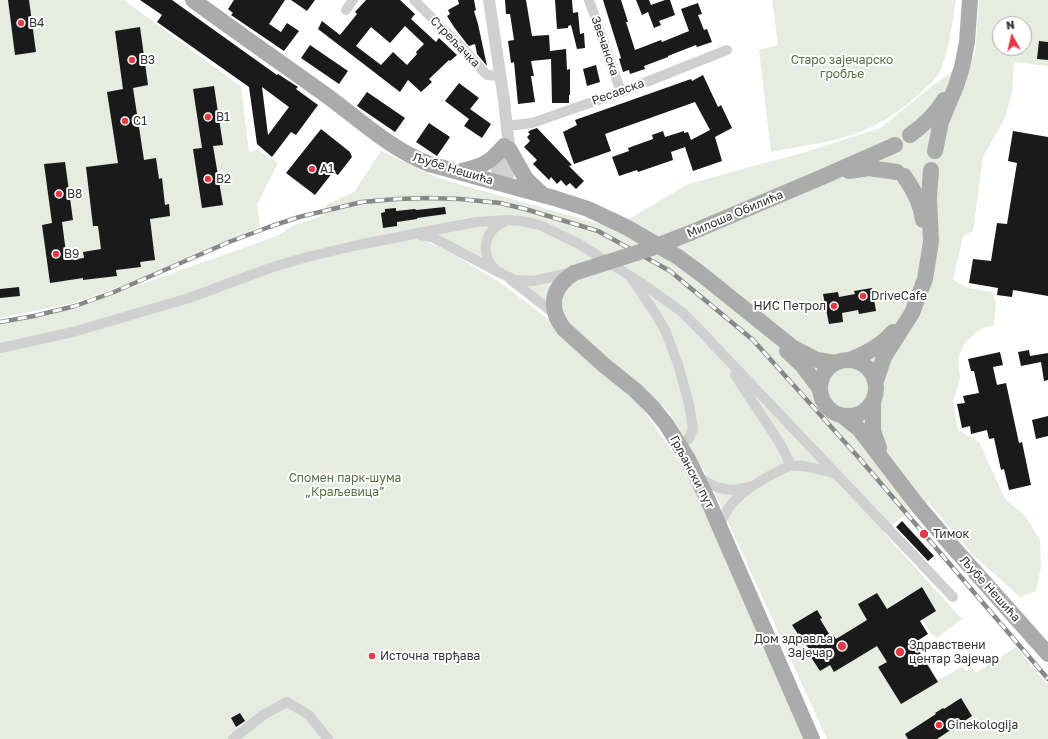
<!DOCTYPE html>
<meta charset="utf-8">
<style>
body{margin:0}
#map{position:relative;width:1048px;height:739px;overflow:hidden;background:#fff;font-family:"Golos Text",sans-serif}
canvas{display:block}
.north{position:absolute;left:992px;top:16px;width:40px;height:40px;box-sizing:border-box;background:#fff;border:1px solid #adadad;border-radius:50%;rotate:352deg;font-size:11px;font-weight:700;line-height:16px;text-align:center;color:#333}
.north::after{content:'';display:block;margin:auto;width:14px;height:18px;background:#e63946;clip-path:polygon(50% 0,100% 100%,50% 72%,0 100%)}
</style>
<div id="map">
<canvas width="1048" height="739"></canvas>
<div class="north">N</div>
</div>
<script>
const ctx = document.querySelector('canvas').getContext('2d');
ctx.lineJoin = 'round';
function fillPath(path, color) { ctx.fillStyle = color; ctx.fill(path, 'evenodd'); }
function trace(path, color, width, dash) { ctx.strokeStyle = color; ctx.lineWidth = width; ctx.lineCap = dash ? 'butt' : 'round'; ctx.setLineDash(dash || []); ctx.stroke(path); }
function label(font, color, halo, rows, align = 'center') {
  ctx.font = font + ' "Golos Text",sans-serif'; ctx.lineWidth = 4; ctx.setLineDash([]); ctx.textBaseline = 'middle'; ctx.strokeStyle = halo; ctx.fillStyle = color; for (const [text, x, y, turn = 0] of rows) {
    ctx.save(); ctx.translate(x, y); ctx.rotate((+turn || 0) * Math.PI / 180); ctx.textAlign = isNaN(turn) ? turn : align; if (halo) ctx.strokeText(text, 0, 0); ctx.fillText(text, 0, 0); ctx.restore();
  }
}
fillPath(new Path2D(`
 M0 0H124L241 87 249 152 258 150 278 163 257 205 260 227 124 285 74 303 0 318Z
 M772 0H956C952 22 950 46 942 66 938 78 928 86 919 94 903 109 884 122 863 131 836 142 800 146 771 152L759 50 778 45Z
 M979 0H1048V66L1014 62 1012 91 1006 116 983 157 973 231 963 236 953 280 968 288 992 292 996 302 994 325 980 329 964 344 958 359 960 379 953 402 958 430 979 442 1005 499 1025 516 1040 540 1041 567 1036 591 1020 597 972 554 928 502 899 519 884 533 962 619 937 638 931 634 907 595 893 604 938 680 963 666 966 671 972 668 976 673 1016 647 1048 685V739H827L707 476 669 412 476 255 419 238 448 251 501 283 548 319 642 408 687 473 805 739H0V324L49 314 77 307 277 236 294 225 324 215 326 205 354 192 381 151 438 178 614 228 688 184 809 151 880 128 931 87 975 55ZM1000 24H1024V48H1000Z`), '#e6ecdf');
fillPath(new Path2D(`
 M8 0H29L36 52 15 55Z
 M140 0H172L277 75 278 74 298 87 296 89 318 105 296 135 291 132 272 157 257 144 249 87 157 22 162 15ZM262 87 289 107 268 135Z
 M234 0H285L269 24 281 32 287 23 299 31 284 51 231 15 233 13 228 9Z
 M291 0H315L307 11Z
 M366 0H400L415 14 411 19 436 42 439 38 457 55 450 61 449 60 429 79 432 82 421 92 408 80 400 92 318 29 322 21 340 35 357 14 355 12ZM405 26 424 44 416 52 417 54 407 65 393 52 381 65 356 46 371 27 390 43Z
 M458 0H474L476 10 474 11 478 24 487 66 477 54 475 44 469 46 467 44 454 27 447 16 450 14 448 10 459 4Z
 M505 0H526L532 36 549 35 550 51 566 49 567 70 570 69V95H569V103H552L551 59 531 61 534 76H531L535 102 518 104 514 62 511 63 508 41 514 40 510 14H506Z
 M555 0H572L573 13 578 12 580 34 584 33 585 48 577 49 571 25 568 26V28L557 29Z
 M603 0H621L628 22H626L635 50 661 40 662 42 689 31 681 9 698 3 702 14 698 15 704 30 707 29 712 42 697 47 696 45 668 56V57L644 66 645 69 630 74 629 70 623 72 619 59 621 58Z
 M636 0H649L651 5 665 0H670L675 15 659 21 661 25 654 28 648 12 642 15Z
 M140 27 148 85 133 88 144 160 156 158 159 179 162 178 165 205 169 204 170 216 150 219 155 260 140 262 141 267 116 270 117 276 83 280V278L50 283 42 225 52 223 44 164 65 162 73 220 62 222 67 260 84 258 83 252 101 249 98 226H93L86 167 118 163 107 92 123 89 115 31Z
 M1039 41 1048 42V60L1037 59Z
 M310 45 348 71 339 84 301 58Z
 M596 65 600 82 587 86 583 69Z
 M703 75 718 107 721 105 732 128 715 137 722 161 693 171 685 147 671 152 673 160 638 172 637 170 619 176 612 157 629 151 628 148 653 139 652 135 663 131 665 137 684 131V133L688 132 691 140 710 130 695 102 605 134 611 151 574 164 563 132 577 125 575 120 691 79 692 81Z
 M459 83 479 98 470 109 491 124 482 138 464 126 469 119 445 101Z
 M214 86 223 145 213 146 223 205 202 208 193 149 202 148 193 89Z
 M367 92 405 118 395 132 357 106Z
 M429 123 450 137 437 156 416 142Z
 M537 128 572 165 569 166 584 181 576 189 570 183 566 186 561 180 557 184 551 177 549 180 533 164 537 160 524 147 530 141 527 137 530 134 528 132 531 130Z
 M321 129 350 152 352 157 338 175 333 172 315 195 286 173Z
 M1013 131 1048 137V296L1013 290 1012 297 997 295 998 288 969 283 973 259 991 261 997 223 1007 224 1017 163 1008 161Z
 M445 207 446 214 417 218V219L397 222V226L383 228 381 213 385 212V209L396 208V211L415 209 416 210Z
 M19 287 20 296 0 298V289Z
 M872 288 876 311 859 314 858 310 842 313 843 322 829 324 823 294 838 292 839 297 855 294 854 291Z
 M1029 350 1030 356 1048 353V380L1044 381 1041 362 1021 366 1018 352Z
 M1000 352 1003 365 993 367 997 385 1006 383 1019 443 1022 442 1031 485 1009 490 1004 469 1001 470 994 438 989 439 987 430 971 434 970 426 962 428 957 404 965 403 963 396 979 393 974 371H971L968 359Z
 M1048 416V436L1036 439 1032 420Z
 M902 521 934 556 928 561 896 527Z
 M922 587 936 611 920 621 928 634 914 643 938 682 901 704 878 667 887 662 877 646 834 672 830 665 820 671 807 651 809 649 799 633 798 634 792 625 817 610 822 618 820 619 831 637 833 635 836 639 867 620 858 604 877 593 887 609Z
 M961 698 972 716 937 739H908L905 734 936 714 935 713 943 708 944 709Z
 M240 713 245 721 236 727 231 718Z`), '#1a1a1a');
trace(new Path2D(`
 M414 0 467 53 483 71 487 75 500 76
 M589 0 621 92
 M346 10 353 0
 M507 126 532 123 621 92 727 50
 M420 235 432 237 502 274 516 280 533 281 570 273
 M495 269C479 254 485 229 504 222
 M632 279 655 313 665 330 678 364 689 404 693 429 689 438 680 447
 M511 280 556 315
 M0 348 73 332 189 298 273 267 307 257 358 245 434 230 477 222 508 220 522 221 540 225 579 244 643 284 682 312 695 325 953 597
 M735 375 781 445 791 466
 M699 477C714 489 730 493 748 487
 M720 525C729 500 746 489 769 476 775 473 783 468 791 466 805 464 821 470 834 473
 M233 739 263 715 287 702 309 715 328 739`), '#d0d0d0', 10);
trace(new Path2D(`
 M489 0 504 100 510 157 509 173 502 184
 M499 183 497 168 503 149`), '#d0d0d0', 12);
trace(new Path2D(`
 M193 0C238 33 284 65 330 98 362 122 391 149 429 164L554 198 588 209 626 227 678 257 701 274 792 347 817 360 835 363
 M910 135C924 125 935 115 944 100
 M509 149 526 179 542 194
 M935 151 941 122 956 86 962 67 967 42 970 0
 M849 171 869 168 897 172
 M458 172C482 166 489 164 504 146
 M904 176C914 190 921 203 923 220
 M690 233 820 178 895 145
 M574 273C552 287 547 307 564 329L605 366 635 390 653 408 666 424 688 459 707 498 812 739
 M787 351 802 365 820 389
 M820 388a28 28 0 1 1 56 0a28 28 0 1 1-56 0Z
 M849 360C866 354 881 346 893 332
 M876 381 884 357 912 313 925 279 931 242 929 197 931 170
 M873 403V431L879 448
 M843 416 859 429 918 506 952 546 1048 654`), '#ababab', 16);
const rail = new Path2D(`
 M0 322 34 316 75 306 114 292 229 242 269 227 299 217 362 202 397 199 429 198 460 199 500 203 525 209 598 231 670 271 753 340 860 459 1048 679`);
trace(rail, '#888', 4.5);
trace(rail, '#fff', 3, [9]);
trace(new Path2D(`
 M574 273 649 249 690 233`), '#ababab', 16);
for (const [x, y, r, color] of [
 [21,23,4,"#e63946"],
 [132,60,4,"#e63946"],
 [208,117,4,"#e63946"],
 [125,121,4,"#e63946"],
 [312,169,4,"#e63946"],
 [208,179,4,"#e63946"],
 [59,194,4,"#e63946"],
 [56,254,4,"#e63946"],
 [863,296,4,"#e63946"],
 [834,306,4,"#e63946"],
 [924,534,5,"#e63946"],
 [842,646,5,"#e63946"],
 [900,652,5,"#e63946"],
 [372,656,4,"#e63946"],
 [939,725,4,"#e63946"]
]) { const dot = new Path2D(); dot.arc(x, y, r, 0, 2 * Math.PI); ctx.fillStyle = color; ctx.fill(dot); trace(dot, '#fff', 1.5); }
label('12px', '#333', '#fff', [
 ["B4",29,23],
 ["B3",140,60],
 ["B1",216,117],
 ["C1",133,121],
 ["A1",320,169],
 ["B2",216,179],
 ["B8",67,194],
 ["B9",64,254],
 ["DriveCafe",871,296],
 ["НИС Петрол",826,306,"right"],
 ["Тимок",933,534],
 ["Дом здравља",833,639,"right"],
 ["Зајечар",833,653,"right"],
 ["Здравствени",909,645],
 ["центар Зајечар",909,659],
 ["Источна тврђава",380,656],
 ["Ginekologija",947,725]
], 'left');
label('12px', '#333', '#fff', [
 ["Стрељачка",455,42,46],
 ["Звечанска",605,46,71],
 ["Ресавска",618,92,-20],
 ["Љубе Нешића",453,169,17],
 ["Милоша Обилића",735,214,-23],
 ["Грљански пут",692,472,62],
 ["Љубе Нешића",990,589,48]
]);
label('12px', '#56703f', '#fff', [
 ["Старо зајечарско",842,60],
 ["гробље",842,74],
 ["Спомен парк-шума",345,478],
 ["„Краљевица”",345,492]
]);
</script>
